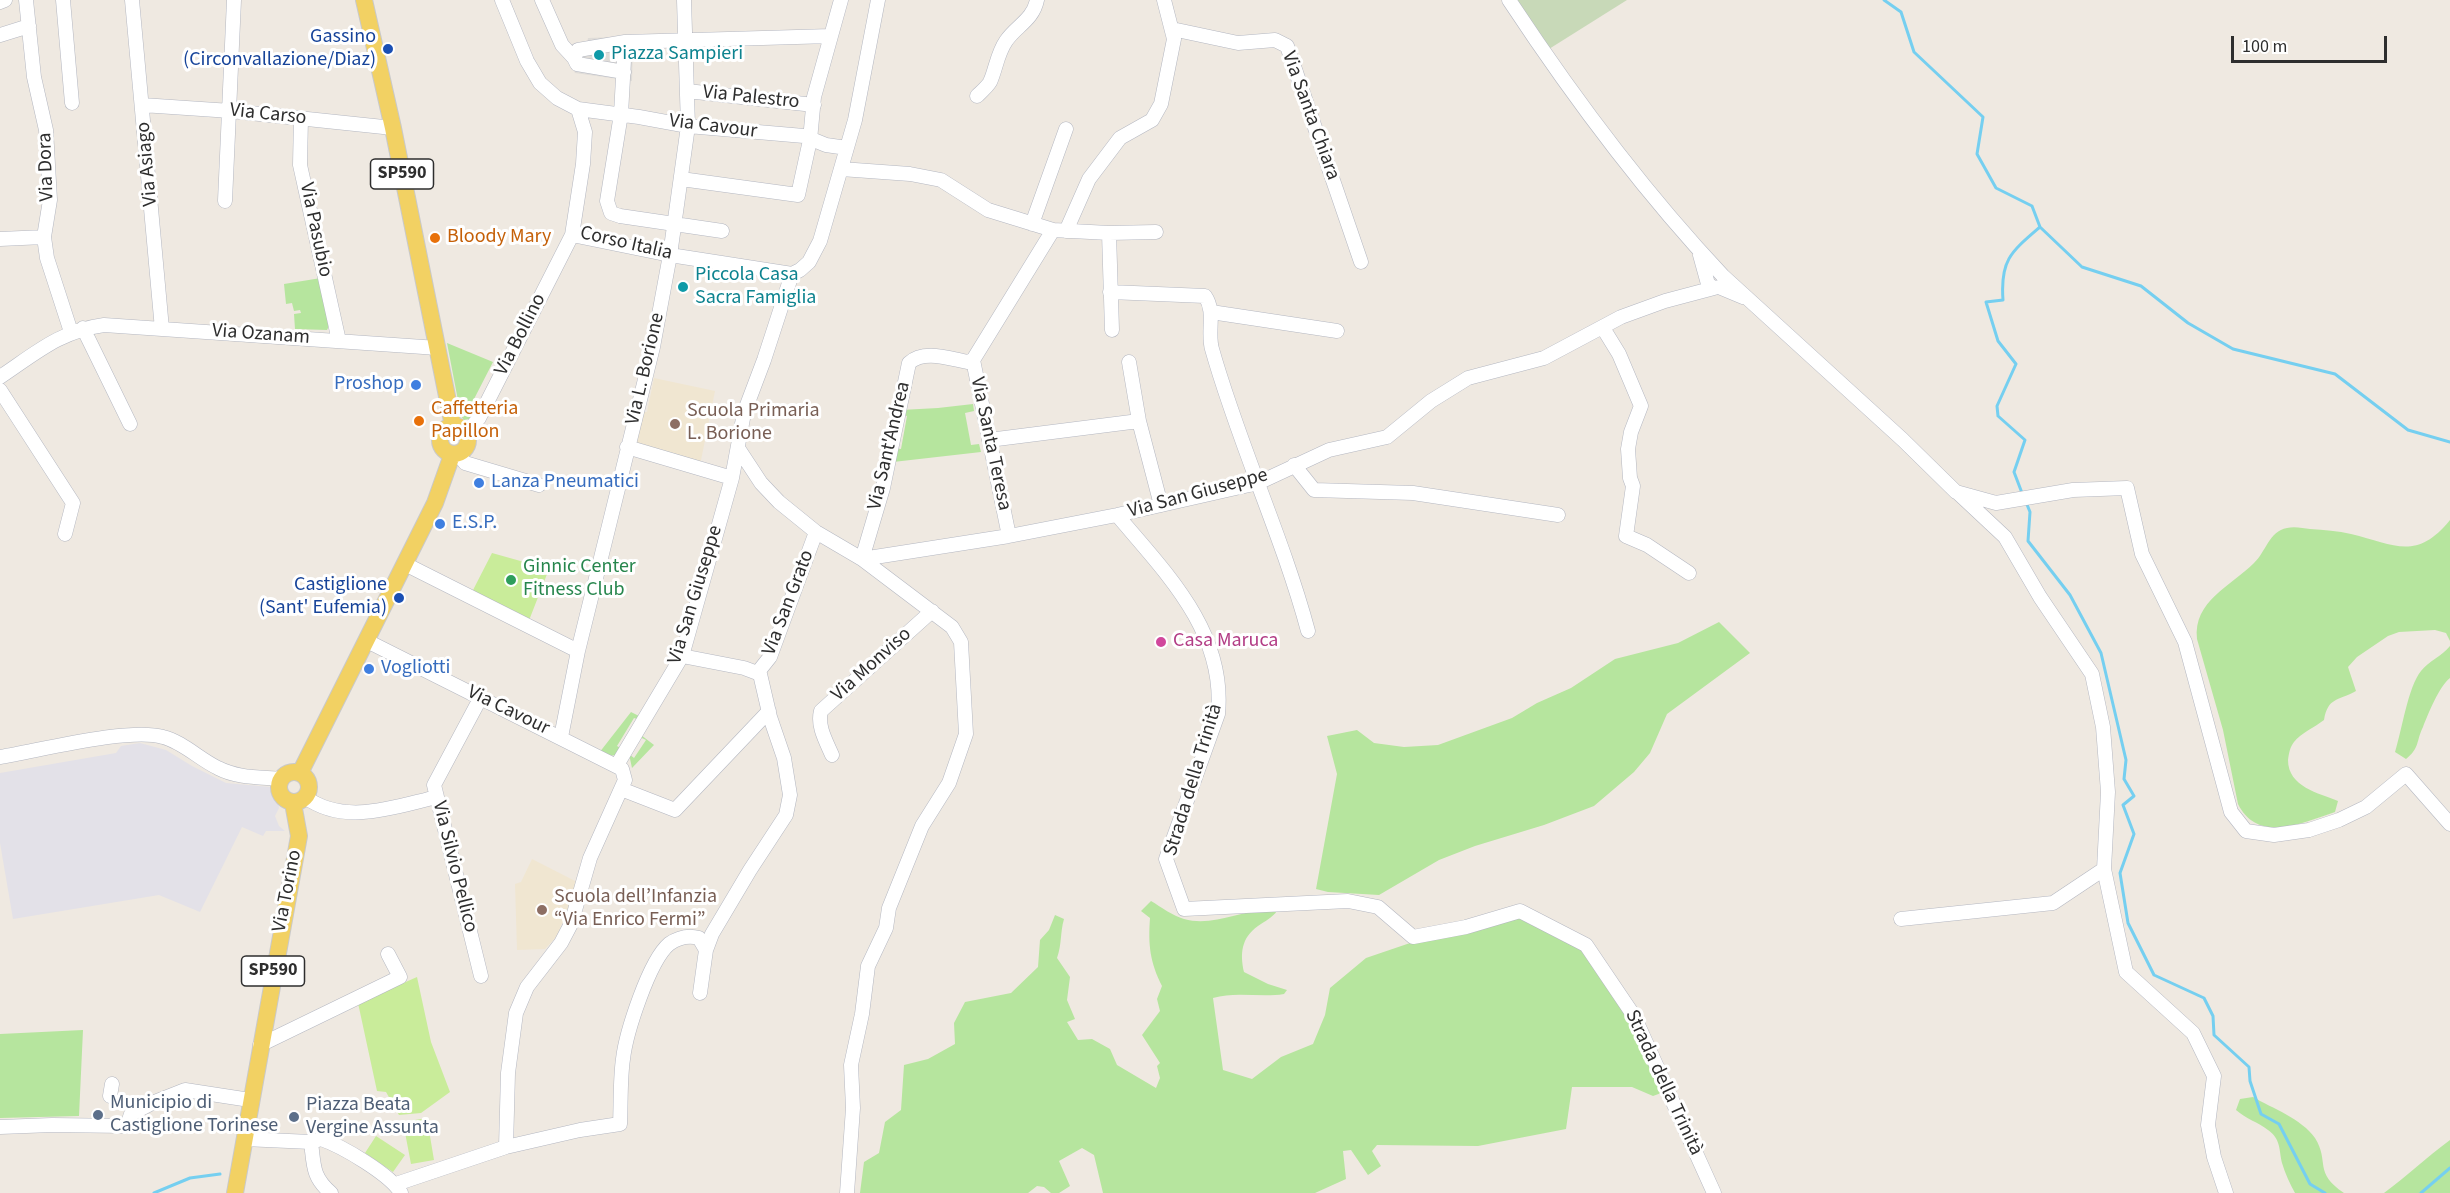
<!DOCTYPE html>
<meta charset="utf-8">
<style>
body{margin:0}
#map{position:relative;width:2450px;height:1193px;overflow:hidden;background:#efe9e1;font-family:"Source Sans 3",sans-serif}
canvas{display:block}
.scale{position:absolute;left:2231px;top:36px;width:156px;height:27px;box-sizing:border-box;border:3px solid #2e2e2e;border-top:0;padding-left:8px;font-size:18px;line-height:21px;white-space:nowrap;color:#2e2e2e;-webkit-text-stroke:4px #fff;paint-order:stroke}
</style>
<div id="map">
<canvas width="2450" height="1193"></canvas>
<div class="scale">100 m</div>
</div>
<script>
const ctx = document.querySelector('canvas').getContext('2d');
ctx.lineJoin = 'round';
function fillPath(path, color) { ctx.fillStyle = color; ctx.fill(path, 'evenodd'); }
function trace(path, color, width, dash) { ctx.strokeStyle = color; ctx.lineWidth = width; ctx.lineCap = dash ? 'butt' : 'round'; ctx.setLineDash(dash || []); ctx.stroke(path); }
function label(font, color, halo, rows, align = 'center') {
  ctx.font = font + ' "Source Sans 3",sans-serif'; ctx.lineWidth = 6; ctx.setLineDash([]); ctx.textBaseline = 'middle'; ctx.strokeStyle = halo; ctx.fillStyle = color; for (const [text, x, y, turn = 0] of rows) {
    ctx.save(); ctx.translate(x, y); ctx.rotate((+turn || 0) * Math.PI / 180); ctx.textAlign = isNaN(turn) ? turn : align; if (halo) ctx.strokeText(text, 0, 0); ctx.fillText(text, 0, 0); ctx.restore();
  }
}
fillPath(new Path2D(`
 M140 743 166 750 192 766 226 783 271 787 276 790 279 808 275 816 279 826 285 831H266L263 836 242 827 200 912 159 895 13 919 0 843V773L116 753 121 746Z`), '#e3e1e8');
fillPath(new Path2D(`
 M654 378 715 391 700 465 635 447 644 412H647Z
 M532 859 579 883 557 936 545 949 517 950 515 884 521 882Z`), '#f0e6d1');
fillPath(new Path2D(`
 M321 278 331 322 327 330 295 329 294 314 301 313 300 310 294 311 292 303 286 304 284 284Z
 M447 343 493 362 473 401 479 404 469 419 464 420 461 416Z
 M973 404 974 411 965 413 971 445 979 444 981 452 893 462 894 448 901 449 907 416 900 414 901 410 938 408Z
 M2450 520V641L2446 633 2435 630 2399 632 2388 636 2357 657 2348 667 2356 691C2338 701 2328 697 2324 720 2315 727 2301 733 2294 742 2290 747 2289 753 2288 760 2288 787 2319 793 2338 801L2335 812C2302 823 2258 844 2238 804L2223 730 2197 639C2193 601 2231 586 2254 563 2266 552 2269 531 2287 528 2294 526 2303 528 2310 529 2324 530 2338 531 2351 534 2394 544 2416 562 2450 520Z
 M1719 622 1750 653 1667 714 1650 753 1634 772 1594 806 1544 825 1475 846 1439 860 1379 895 1328 892 1316 889 1337 774 1327 736 1357 730 1374 743 1404 747 1438 745 1512 718 1537 703 1571 688 1615 659 1678 643Z
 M2450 646V678C2439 687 2429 712 2423 727 2416 741 2420 748 2406 759L2395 752C2402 730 2408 687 2421 671 2429 661 2442 656 2450 646Z
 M631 712 641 717 639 720 634 718 617 746 622 749C616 758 609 756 599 753Z
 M641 735 654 745 632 768 629 754 634 758 646 740 640 737Z
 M1151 901C1161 907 1173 916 1184 919 1216 928 1246 906 1277 911 1272 918 1265 921 1258 926 1241 938 1240 954 1244 972L1268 984 1287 990 1284 994C1261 998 1236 991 1213 998L1223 1070 1252 1079 1281 1057 1313 1044 1325 1015 1330 988 1366 958 1413 942 1521 916 1585 951 1622 991 1664 1092 1653 1096 1632 1087H1572L1566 1129 1478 1146 1377 1145 1372 1151 1381 1166 1368 1175 1351 1150 1343 1151 1346 1179 1315 1193H1103L1094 1155 1082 1148 1059 1161 1070 1186 1059 1193H1051L1044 1187 1037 1186 1028 1193H860L864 1162 879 1153 885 1122 901 1110 904 1065 928 1059 955 1044 954 1023 965 1002 1011 993 1038 967 1040 940 1049 930 1055 915 1064 919C1060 933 1062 944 1057 958L1070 977 1067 1000 1075 1019 1067 1022 1078 1040 1092 1039 1110 1049 1117 1065 1156 1088 1160 1078 1157 1066 1160 1063 1142 1035 1160 1011 1157 999 1162 986C1150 962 1148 945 1150 918L1141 911Z
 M83 1030 79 1116 0 1118V1034Z
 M2253 1097C2272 1108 2302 1119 2315 1138 2330 1162 2313 1172 2344 1193H2295C2290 1184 2285 1173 2282 1163 2279 1150 2281 1139 2268 1130 2258 1122 2246 1119 2236 1110L2240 1099Z
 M2450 1140V1193H2384C2407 1176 2427 1157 2450 1140Z`), '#b6e59e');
fillPath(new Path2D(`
 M1517 0H1627L1549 49Z`), '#c8d9b8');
fillPath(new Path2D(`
 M492 553 549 569 528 623 472 592Z
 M417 977 431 1042 450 1092 421 1113 399 1115 386 1092 377 1091 358 1003Z
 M427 1118 434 1160 411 1164 403 1122Z
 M376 1136 405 1155 393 1172 365 1153Z`), '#c9ec9a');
fillPath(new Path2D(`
 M618 37 633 43 632 81 575 73 562 48 567 44H587L588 38Z`), '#dfdcd8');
trace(new Path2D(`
 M1884 0 1901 12 1914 52 1983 117 1977 154 1996 188 2032 206 2040 227C2011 252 2000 260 2003 300L1986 302 1998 341 2016 364 1997 406 1998 416 2025 440 2014 472 2022 493
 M2040 227 2082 267 2141 286 2188 323 2233 349 2335 374 2408 430 2450 442
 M2026 502 2030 512 2028 541 2070 595 2101 653 2126 760 2124 779 2134 796 2123 805 2134 834 2120 873 2128 923 2154 975 2204 998 2213 1016 2214 1035 2249 1067 2250 1081 2261 1114 2279 1124 2310 1184 2325 1193
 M154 1193 190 1178 220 1174
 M2421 1193 2450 1168`), '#75cff0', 3);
const minor = new Path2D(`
 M26 0 34 77 46 130 50 200 44 237 47 258 71 332
 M63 0 72 103
 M132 0 162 329
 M502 0 527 61 540 83 557 98 578 109 639 117 688 126 804 136 826 145 847 148
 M542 0 562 45 574 58
 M1509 0C1573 97 1643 191 1723 276L1903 440 1956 492 1996 503 2073 490 2127 488 2142 554 2185 642 2231 812 2246 831 2274 835 2309 830 2339 820 2366 807 2406 774 2450 824
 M0 2 5 0
 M1172 29 1238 43 1275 40 1287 46 1361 262
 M0 35 29 26
 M625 42 621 114 607 201 611 213 620 216 722 231
 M624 72 577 64 574 58 578 50 625 42 831 36
 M687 91 814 105
 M977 96C981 92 987 87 990 82 996 69 997 54 1006 41 1016 26 1033 20 1037 0
 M142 105 231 111 393 128
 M301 118 300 165 339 341
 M841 169 910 174 941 180 988 210 1053 230 1109 233 1156 232
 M681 179 798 195 810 140 814 97 841 0
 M225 201 234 0
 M1032 224 1066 129
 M1066 231 1089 179 1120 138 1152 120 1161 104 1174 39 1164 0
 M1109 233 1112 330
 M572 235 670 255 792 274 800 270 809 262 820 241 855 120 878 0
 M0 239 44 237
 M1700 255 1708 284 1714 288
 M1110 292 1205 296C1216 312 1207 332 1212 349 1239 445 1282 535 1308 631
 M1211 312 1337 331
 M83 328 130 424
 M1603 328 1619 354 1641 406 1631 432 1628 449 1630 478 1633 486 1626 536 1647 545 1689 573
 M1129 362 1139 421 1161 505
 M0 377C36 353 60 331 104 325L438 348
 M0 390 73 503 65 534
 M466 434 479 418 572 235 583 164 585 132 578 109
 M989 440 1139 421
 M627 447 732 478
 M738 448 761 483 779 502 816 532 862 559 1009 536 1117 515 1258 483 1329 450 1387 437 1431 401 1468 378 1544 358 1621 317 1665 301 1714 288 1719 287 1743 297
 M458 454 465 463 539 485
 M1294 465 1314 490 1413 493 1558 515
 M1958 493 2005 537 2040 597 2092 674 2103 727 2108 792 2104 869 2126 972 2193 1033 2214 1076 2208 1125 2214 1157 2226 1193
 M1117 515C1166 573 1226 632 1218 714L1166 859 1184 909 1348 901 1378 907 1413 937 1466 927 1520 911 1586 945 1634 1016 1714 1193
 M1009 536 973 360 1053 230
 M405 564 578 651
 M367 641 622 769 625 780 590 858 571 924 561 943 527 987 516 1013 508 1073 506 1147
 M682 656 744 668 760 674 770 717 784 758 790 795 786 815 750 870 712 934 706 950
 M758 672 770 657 816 532
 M561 737 578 651 653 347 670 255 688 126 684 0
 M832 755C826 741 817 726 821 711L932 611
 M0 757C38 751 129 727 163 737 183 742 199 759 218 768 237 778 259 777 281 779
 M617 765 682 656 732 478 744 413 764 360 792 274
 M621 789 675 810 769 711
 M305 797C345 826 394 807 437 797
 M1901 919 2053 903 2104 869
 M481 976 434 785 481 697
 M260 1045 400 977 388 954
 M110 1096 112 1084
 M0 1127 52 1125 127 1126 131 1114 152 1103 185 1090 250 1100
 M244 1139 311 1142 321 1139C342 1146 391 1175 401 1193
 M311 1142C314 1165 312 1177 331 1193
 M396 1184 506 1147 580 1130 620 1124C621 1103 620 1080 623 1059 626 1033 649 961 669 944 679 937 688 935 699 938L706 950 700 993
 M847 1193 853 1108 851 1065 862 1014 868 966 886 928 889 908 922 826 949 783 966 734 961 642 952 627 862 559 883 488 909 363C924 349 950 359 968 362L973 360`);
const major = new Path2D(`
 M364 0 393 128 453 426
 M440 440a14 14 0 1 1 28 0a14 14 0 1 1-28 0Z
 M279 787a15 15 0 1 1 30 0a15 15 0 1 1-30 0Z
 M300 773 435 503 452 455
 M235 1193 299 836 293 803`);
trace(minor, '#b4b7c1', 15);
trace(major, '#c9c9c9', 18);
trace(minor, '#fff', 14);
trace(major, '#f2d163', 16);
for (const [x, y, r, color] of [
 [388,49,6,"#1a4fb4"],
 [599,55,6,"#0f9aa8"],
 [435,238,6,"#e8710a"],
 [683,287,6,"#0f9aa8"],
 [416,385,6,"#3f7fe0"],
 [419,421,6,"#e8710a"],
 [675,424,6,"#8d6e63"],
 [479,483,6,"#3f7fe0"],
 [440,524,6,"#3f7fe0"],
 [511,580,6,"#2e9e5b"],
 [399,598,6,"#1a4fb4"],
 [1161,642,6,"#d1479c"],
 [369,669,6,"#3f7fe0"],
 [542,910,6,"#8d6e63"],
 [98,1115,6,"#5c6f8a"],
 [294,1117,6,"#5c6f8a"]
]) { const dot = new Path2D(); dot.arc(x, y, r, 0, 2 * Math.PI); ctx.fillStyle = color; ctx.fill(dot); trace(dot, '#fff', 2); }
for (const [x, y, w] of [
 [402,174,63],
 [273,971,63]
]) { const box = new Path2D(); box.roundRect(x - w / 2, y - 15, w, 30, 4.5); ctx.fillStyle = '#fff'; ctx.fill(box); trace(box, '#2e2e2e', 1.5); }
label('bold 18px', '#2e2e2e', null, [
 ["SP590",402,174],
 ["SP590",273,971]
]);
label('20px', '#164399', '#fff', [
 ["Gassino",376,38],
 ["(Circonvallazione/Diaz)",376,61],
 ["Castiglione",387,586],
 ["(Sant' Eufemia)",387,609]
], 'right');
label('20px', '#0d838f', '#fff', [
 ["Piazza Sampieri",611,55],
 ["Piccola Casa",695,276],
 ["Sacra Famiglia",695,299]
], 'left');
label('20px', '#2e2e2e', '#fff', [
 ["Via Palestro",751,98,6],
 ["Via Carso",268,115,6],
 ["Via Santa Chiara",1310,116,70],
 ["Via Cavour",713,127,7],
 ["Via Asiago",148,164,-95],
 ["Via Dora",47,167,-92],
 ["Via Pasubio",315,230,78],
 ["Corso Italia",626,244,13],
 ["Via Ozanam",261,335,4],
 ["Via Bollino",521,335,-63],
 ["Via L. Borione",646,369,-77],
 ["Via Santa Teresa",990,444,78],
 ["Via Sant'Andrea",890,446,-77],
 ["Via San Giuseppe",1198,494,-15],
 ["Via San Giuseppe",696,595,-73],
 ["Via San Grato",789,603,-69],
 ["Via Monviso",872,665,-42],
 ["Via Cavour",508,711,26],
 ["Strada della Trinità",1194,780,-73],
 ["Via Silvio Pellico",454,867,76],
 ["Via Torino",288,891,-79],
 ["Strada della Trinità",1663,1083,65]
]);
label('20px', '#c56008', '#fff', [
 ["Bloody Mary",447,238],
 ["Caffetteria",431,410],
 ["Papillon",431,433]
], 'left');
label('20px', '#366cbe', '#fff', [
 ["Proshop",404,385,"right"],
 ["Lanza Pneumatici",491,483],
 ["E.S.P.",452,524],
 ["Vogliotti",381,669]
], 'left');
label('20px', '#785e54', '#fff', [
 ["Scuola Primaria",687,412],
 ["L. Borione",687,435],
 ["Scuola dell’Infanzia",554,898],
 ["“Via Enrico Fermi”",554,921]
], 'left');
label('20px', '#27864d', '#fff', [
 ["Ginnic Center",523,568],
 ["Fitness Club",523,591]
], 'left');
label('20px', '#b23c85', '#fff', [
 ["Casa Maruca",1173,642]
], 'left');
label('20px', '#4e5e75', '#fff', [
 ["Municipio di",110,1104],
 ["Castiglione Torinese",110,1127],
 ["Piazza Beata",306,1106],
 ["Vergine Assunta",306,1129]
], 'left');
</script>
